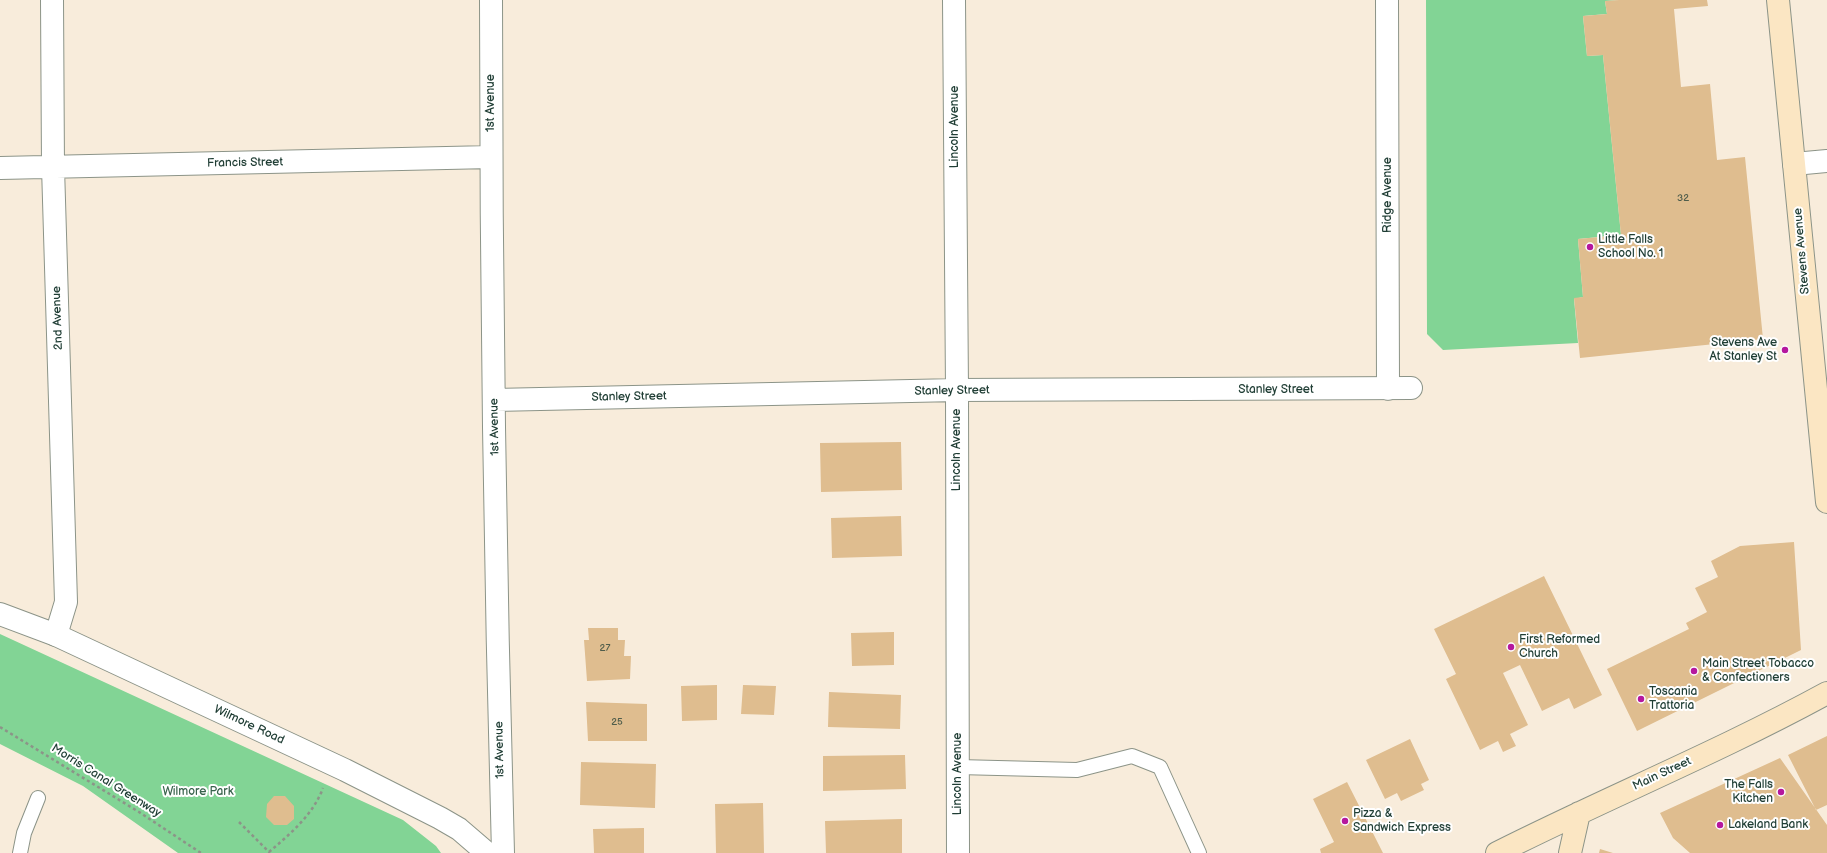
<!DOCTYPE html>
<style>
body{margin:0}
canvas{display:block;background:#f8ecdb}
</style>
<canvas width="1827" height="853"></canvas>
<script>
const ctx = document.querySelector('canvas').getContext('2d');
ctx.lineJoin = 'round';
function fillPath(path, color) { ctx.fillStyle = color; ctx.fill(path, 'evenodd'); }
function trace(path, color, width, dash) { ctx.strokeStyle = color; ctx.lineWidth = width; ctx.lineCap = dash ? 'butt' : 'round'; ctx.setLineDash(dash || []); ctx.stroke(path); }
function label(font, color, halo, rows, align = 'center') {
  ctx.font = font + ' "Balsamiq Sans",sans-serif'; ctx.lineWidth = 4; ctx.setLineDash([]); ctx.textBaseline = 'middle'; ctx.strokeStyle = halo; ctx.fillStyle = color; for (const [text, x, y, turn = 0] of rows) {
    ctx.save(); ctx.translate(x, y); ctx.rotate((+turn || 0) * Math.PI / 180); ctx.textAlign = isNaN(turn) ? turn : align; if (halo) ctx.strokeText(text, 0, 0); ctx.fillText(text, 0, 0); ctx.restore();
  }
}
fillPath(new Path2D(`
 M1426 0H1619L1605 1 1607 14 1583 16 1587 56 1603 55 1621 235 1578 239 1583 297 1574 299 1578 343 1443 350 1427 334Z
 M0 634 403 820 436 846 441 853H178L83 786 0 744Z`), '#82d495');
fillPath(new Path2D(`
 M1619 0H1707L1708 6 1674 9 1681 87 1710 84 1717 160 1745 157 1763 339 1580 358 1574 298 1583 297 1578 239 1621 235 1603 55 1587 56 1583 16 1607 14 1605 1Z
 M901 442 902 490 821 492 820 443Z
 M901 516 902 556 832 558 831 518Z
 M1794 542 1801 650 1637 731 1607 669 1689 629 1686 623 1707 612 1695 588 1718 577 1711 561 1740 546Z
 M1544 576 1602 695 1574 709 1569 698 1542 711 1520 665 1503 673 1528 725 1510 734 1516 746 1503 752 1498 741 1480 750 1446 679 1456 674 1434 629Z
 M588 628H618V640H625L624 656H631L630 679 587 681 584 640H589Z
 M894 632V665L852 666 851 633Z
 M717 685V720L682 721 681 686Z
 M743 685 776 686 774 715 741 714Z
 M829 692 901 695 900 729 828 727Z
 M586 702 647 704V741H588Z
 M1827 736V805L1816 810 1788 755Z
 M1410 739 1429 780 1421 784 1424 790 1401 801 1397 793 1385 799 1366 760Z
 M905 755 906 789 823 791V756Z
 M1780 758 1827 825V853H1690L1673 838 1660 813Z
 M581 762 656 764 655 808 580 805Z
 M1347 782 1383 853H1321L1320 849 1334 842 1313 799Z
 M274 796H285L294 806V819L287 825H274L266 817 267 804Z
 M763 803 764 853H716L715 804Z
 M902 819V853H826L825 821Z
 M644 828V853H594L593 829Z
 M1600 849 1613 853H1599Z`), '#dfbd8f');
const service = new Path2D(`
 M958 767 1077 770 1132 756 1160 767 1199 853
 M20 853 24 833 38 798`);
const minor = new Path2D(`
 M52 0 53 167 66 602 56 635
 M491 0C491 284 495 569 503 853
 M954 0 957 390 958 853
 M1387 0 1388 389
 M1794 164 1827 161
 M0 168 491 157
 M494 400 957 390 1411 388`);
const tertiary = new Path2D(`
 M0 614 56 635 345 770 440 818 459 829 487 853`);
const secondary = new Path2D(`
 M1778 0 1827 502
 M1497 853C1606 798 1719 752 1827 693
 M1570 853 1579 813`);
trace(service, '#8c9488', 16);
trace(minor, '#8c9488', 24);
trace(tertiary, '#8c9488', 24);
trace(secondary, '#8c9488', 24);
trace(new Path2D(`
 M0 727 139 812 201 853
 M239 822 270 853
 M269 852C290 834 313 815 323 788`), '#8c9488', 2.5, [3, 3]);
trace(service, '#fff', 14);
trace(minor, '#fff', 22);
trace(tertiary, '#fff', 22);
trace(secondary, '#fbe6c3', 22);
for (const [x, y, r, color] of [
 [1590,247,4,"#b5179e"],
 [1785,350,4,"#b5179e"],
 [1511,647,4,"#b5179e"],
 [1694,671,4,"#b5179e"],
 [1641,699,4,"#b5179e"],
 [1781,792,4,"#b5179e"],
 [1345,821,4,"#b5179e"],
 [1720,825,4,"#b5179e"]
]) { const dot = new Path2D(); dot.arc(x, y, r, 0, 2 * Math.PI); ctx.fillStyle = color; ctx.fill(dot); trace(dot, '#fff', 1.5); }
label('10px', '#4f5d4b', null, [
 ["32",1683,198],
 ["27",605,648],
 ["25",617,722]
]);
label('12px', '#1f3d34', '#fff', [
 ["1st Avenue",491,103,-90],
 ["Lincoln Avenue",955,127,-90],
 ["Francis Street",245,163,-1],
 ["Ridge Avenue",1388,195,-90],
 ["Stevens Avenue",1802,251,-95],
 ["2nd Avenue",58,318,-92],
 ["Stanley Street",1276,390],
 ["Stanley Street",952,391,-1],
 ["Stanley Street",629,397,-1],
 ["1st Avenue",495,427,-91],
 ["Lincoln Avenue",957,450,-90],
 ["Wilmore Road",249,725,25],
 ["1st Avenue",500,750,-91],
 ["Lincoln Avenue",958,774,-90],
 ["Main Street",1662,774,-25],
 ["Morris Canal Greenway",106,781,32]
]);
label('12px', '#1f3d34', '#fff', [
 ["Little Falls",1598,240],
 ["School No. 1",1598,254],
 ["Stevens Ave",1777,343,"right"],
 ["At Stanley St",1777,357,"right"],
 ["First Reformed",1519,640],
 ["Church",1519,654],
 ["Main Street Tobacco",1702,664],
 ["& Confectioners",1702,678],
 ["Toscania",1649,692],
 ["Trattoria",1649,706],
 ["The Falls",1773,785,"right"],
 ["Kitchen",1773,799,"right"],
 ["Pizza &",1353,814],
 ["Sandwich Express",1353,828],
 ["Lakeland Bank",1728,825]
], 'left');
label('12px', '#38634c', '#fff', [
 ["Wilmore Park",198,792]
]);
</script>
